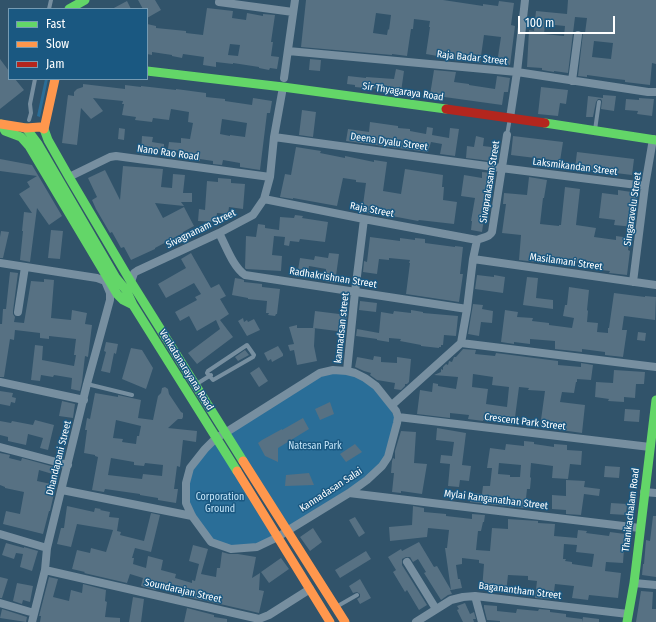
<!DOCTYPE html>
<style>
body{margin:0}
#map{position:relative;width:656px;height:622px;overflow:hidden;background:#31536a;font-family:"Fira Sans Condensed",sans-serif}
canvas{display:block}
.legend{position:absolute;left:8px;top:8px;width:140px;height:72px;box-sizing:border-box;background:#1a5881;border:1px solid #769bb3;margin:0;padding:5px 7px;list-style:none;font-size:12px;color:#fff}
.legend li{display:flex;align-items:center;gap:8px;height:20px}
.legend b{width:20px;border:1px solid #769bb3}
.scale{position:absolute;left:518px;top:16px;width:97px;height:18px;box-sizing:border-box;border:2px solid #fff;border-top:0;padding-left:5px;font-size:12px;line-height:14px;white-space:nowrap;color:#fff;-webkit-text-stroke:3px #1a5881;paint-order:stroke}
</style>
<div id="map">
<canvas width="656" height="622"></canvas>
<ul class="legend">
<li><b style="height:5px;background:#63d668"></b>Fast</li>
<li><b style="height:5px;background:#ff974d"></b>Slow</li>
<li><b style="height:5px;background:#b3261e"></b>Jam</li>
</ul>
<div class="scale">100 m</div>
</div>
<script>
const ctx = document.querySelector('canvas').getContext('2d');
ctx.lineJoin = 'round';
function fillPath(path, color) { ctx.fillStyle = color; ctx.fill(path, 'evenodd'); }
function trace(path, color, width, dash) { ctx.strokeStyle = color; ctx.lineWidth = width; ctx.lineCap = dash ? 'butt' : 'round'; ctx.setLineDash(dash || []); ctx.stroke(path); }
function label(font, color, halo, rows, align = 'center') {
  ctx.font = font + ' "Fira Sans Condensed",sans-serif'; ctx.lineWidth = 3; ctx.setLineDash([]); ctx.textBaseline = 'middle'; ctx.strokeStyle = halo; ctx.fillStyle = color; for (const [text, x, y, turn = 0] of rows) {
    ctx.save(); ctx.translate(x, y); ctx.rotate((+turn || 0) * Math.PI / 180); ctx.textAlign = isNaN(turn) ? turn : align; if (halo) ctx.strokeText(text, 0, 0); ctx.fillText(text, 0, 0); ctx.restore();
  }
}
fillPath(new Path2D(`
 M45 79H48L40 117 37 116Z
 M347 373 378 385 397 422 381 468 288 528 228 433 321 374Z
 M216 441 276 534 256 545 231 547 211 540 187 503 191 470Z`), '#2a6e98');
fillPath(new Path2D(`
 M138 0H155L161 10 147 18V9H143Z
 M306 0H443L483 6V4L498 6 499 1 514 3 511 25 515 26 510 65 497 63 501 37 484 35 480 63 454 60 455 59 426 54 430 27H429L430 21 414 19 413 29H411L407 56 392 54V55L301 47ZM376 13 391 15 389 30 388 29 387 35 373 33Z
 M568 0H656V64L652 63 650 85 625 82V80L609 78 587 75V77L578 76 583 33H585L587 18 575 17 568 73 554 71V72L542 70V68L527 67 529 30 534 31 536 11 567 14ZM545 24 565 26 564 36 544 34ZM594 41 613 43 611 59 592 57Z
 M127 1 131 9H112Z
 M207 8 233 11 232 18 246 20 247 13 263 16V14L275 15 271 42H273L271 56 279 57 277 69 270 68 269 70 259 68V67L233 63V64L216 62V67L203 65 204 57 183 54 182 58 172 56V55L152 52V55L147 54V24L156 26V28L186 31V33L203 35ZM230 44 240 45 238 56 228 55Z
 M0 59 9 71V79H15L24 90 0 109Z
 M310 59 321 60 320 71 309 70Z
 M396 69 404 71 401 92 385 89 365 88 355 87V85L347 84 348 76 366 78V77L394 79Z
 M434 70 456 72 454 82 469 84V85L495 89 497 76 510 78 508 92H504L502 105 430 95Z
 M83 84 125 89V85L141 87V86L176 90V89L206 93V97L225 99V101L252 105 253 98 272 101 270 113H267L260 170 240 167V163L223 160 222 165 213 164V161L200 159V161L190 159V156L179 155 180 151 168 149 169 142 181 143V138L190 139 193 123 188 122 189 112 171 109 169 120 153 118 152 122 135 120 136 117 122 115 124 104H122L123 101 93 98 103 111 91 119 81 108 77 145 62 143 68 95 74 96V92L77 89 83 87ZM222 119 247 123 245 137 230 135V136L220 134Z
 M541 87 568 90 566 104 560 103 558 116 538 114Z
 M603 95 616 96 614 111 601 109 602 101 601 99H598L596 102 593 117H586L588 96 603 98Z
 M639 98 654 99 652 116 637 114 638 111 625 110 626 99 639 100Z
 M302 110 316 112 313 137 299 135Z
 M370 122 398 126V128L410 129V131L426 134 427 127 433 128 432 135 449 138 450 128 459 129 455 156 440 154 442 144 431 142 428 152 346 141 348 129 369 132Z
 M119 128 125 129 124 140 118 139Z
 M142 136 153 137 152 142 164 144V150L152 148 151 155 141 154Z
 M476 136 484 138 483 146 499 148 498 158 492 157 491 161 466 158 467 146 474 147Z
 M513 136 563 142 560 161 511 155Z
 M296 147 321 151 320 153 345 158V156L374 162V160L387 162 383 191 401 194 405 169 443 175 442 187H444L443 200 457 202 454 224 419 220 418 221 376 213V215L362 212 366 183 356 182V180L343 178 337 206 293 198V199L280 197 285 174 291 175Z
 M577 152 634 159 632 175 575 168Z
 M0 159 32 165 62 216 49 225 37 208 30 262 20 260 23 231H22L24 212 32 213 19 194 30 187 27 182 37 176 0 171Z
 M123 166 163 169 161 187 172 188 173 174 185 175 183 193H192V202H181L184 206 155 203 163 218 184 207 194 226 183 232V233L155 248V249L131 260 124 247 121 248 112 232 110 233 96 209 92 200 97 197 88 178 105 170 120 200Z
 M482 172 492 173 488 197H487L482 232 471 230 472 221H471L475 198 461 196 464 175 482 178Z
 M529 177 547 180 544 198H543L540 224 559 226V225H561L565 187 580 189 576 225 596 228 594 237 616 240V236L630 238 628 250 630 251 627 275 609 273 610 271 593 269V265L572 262V264L553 262V264L519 260 521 235 502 233 506 204H503L504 193 527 195Z
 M218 178 231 179V183L245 184 243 209 229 207 228 214 217 213 216 222 198 221 199 209 205 210 207 181 218 182Z
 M618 190 638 193 634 227 614 225 615 220 599 218 602 193 618 195Z
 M295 215 303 216 302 218 328 222 325 242 300 239 299 242 290 241 289 246 284 245 285 237 274 236 272 255 282 256 281 271 246 269 245 268 246 236 256 237 258 224 265 225V228L279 230 280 217 294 218Z
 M51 230 63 231 60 259 48 258Z
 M1 231 9 232 3 258H0V237Z
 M370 237 400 241V238L415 240V238L425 239V243L455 247V246L463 247 460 274H463L459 302 406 294 410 263H409L410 260 389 258V260L379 259 377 274 363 272 364 261 367 262Z
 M191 253 211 288 219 284 226 296 220 299 229 314 220 320 233 337 197 364 188 353 220 329 216 320 197 331 189 316 180 321 175 312 197 300 195 297 201 294 194 283 166 298 158 284 186 268 181 259Z
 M329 253 339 254 335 283 325 281 326 269 309 266 307 278 297 276 300 258 314 260 315 256 328 258Z
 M10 272 18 273 13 311V314L15 317 14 322 24 323 31 281 44 282V279L54 280 51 318 71 320 72 310 87 313 85 324 92 325 88 357 85 356 82 382 80 391 71 389 72 378 54 375 53 377 41 375 40 381 31 380 35 345 43 346 42 360 74 366 76 355H74L76 339 49 336V339L40 338V333L15 330 14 340 10 339 4 377H0V324H2L3 309H6Z
 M477 275 494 277V275L505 277 503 293 475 289Z
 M527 277 538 278 536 298 553 300V309L523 305Z
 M235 278 241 279 244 280V282L262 284V287L280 289 277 314H276L275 316 268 315 269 313H266L267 301 248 299V298L232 295Z
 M569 287 589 290 587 310 588 311 587 322 598 323 597 332 608 333V328H609L614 293 645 297V296L656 297 655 320 624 316 622 330H627L623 357 605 355V352L582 349V352L555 349V341L530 339V344L514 342V344L501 342 505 310 518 312 517 317 533 318 532 321 549 323V325L572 328 574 318 563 316 565 305H567Z
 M360 301 377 303 376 312 359 310Z
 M473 304 483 305 482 309 493 311 492 323 481 322 479 336 468 334Z
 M411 310 423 312V313L458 316 456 336 444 335 443 345H441V347H439V348L421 346V345L400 341 401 339 389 338V342L377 340V339L356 336 357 329 379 333 381 312 393 314 394 311 411 313Z
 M315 311 347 315 345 332 313 328Z
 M243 318 244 322 247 320 248 322 254 319 260 330 247 336 238 321Z
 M297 325V328H315L314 346 317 361 297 365 294 350 290 351 288 345 294 344 289 327Z
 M638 332 646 333 645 341 637 340Z
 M106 342 118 344 116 354 114 353 110 373 101 371 106 352 104 351Z
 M278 346 283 354V356L272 362 271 359 268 361 264 353Z
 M131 348 142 350 153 368 146 389 122 379Z
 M463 349 476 350 475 354 495 356 496 353 558 361V365L581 367V363L593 365 591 380 577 379V382H576L574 393 562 392 560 402 585 405 582 433 540 427 545 391 528 390 529 388 519 387 514 425 504 424 505 423 483 420V421L468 419 469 415 450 413V418L417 414 420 390 432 392 433 383 438 384V386L456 389 458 377 434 375 441 372V369L443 370V367L446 364 448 365 449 361 452 362 454 357H456ZM473 374 493 377 492 385 509 387 507 407 486 404 488 389 472 387Z
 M245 350 249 355 238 361 235 357Z
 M374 356 381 357V362L397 363V357L411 359 409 382 407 384H405V386L401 390 394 389 395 383 377 380 370 375 371 373 364 371 355 367 357 357 373 360Z
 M259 367 268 381 259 387 250 373Z
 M614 370 645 372 644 384H636L635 398 624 397V402L608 401 609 399 595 397 596 382 613 383Z
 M165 387 168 389 169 394 181 412 183 413V417L182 419H178L168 428 197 431 196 442 183 440 180 467 177 466 174 489H178L176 503 158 500V498L140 495V494L105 489 104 492 92 490 98 457 95 456V455L84 453 87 430H85L87 418 90 419 95 393 118 397V395L141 400 138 418 153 420 158 396 161 393 162 388ZM116 420 141 426 139 436H137L136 444 122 442 123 439 113 438ZM111 458 134 462V465L144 466 145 463 163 465 162 476 143 474 142 479 108 475Z
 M0 391 13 393 12 397 16 398 15 403 11 402 10 406 0 404Z
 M62 401 75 404 73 418 59 416Z
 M330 402 334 414 320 420 315 409Z
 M625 409 640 410 639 422 624 421Z
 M303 418 309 429 278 448V462L265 456 258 443 262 440 282 429V430Z
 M35 420 54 425 48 450 40 448 43 438 28 434 26 445 8 441V437L0 435V421L11 423 12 421 33 425Z
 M437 428 466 433 462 465 471 466 469 481 460 480 459 487 448 486 450 464 440 463 441 455 452 456 454 442 436 440Z
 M401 431 416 432 414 463 427 464 422 494 401 491V493L392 492 394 473H391L392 461 393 458 395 459V451Z
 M524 441 534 442V444L554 447V444L567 445V450L582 451 581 465 570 464 568 479 552 478 553 466 531 463 530 477 531 478 530 489H527L525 508 470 502 471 493 482 494 483 486H490L492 468H487L490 448 505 450 506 444 524 446ZM499 463 521 465 520 477H510V475L498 474Z
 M355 444 362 452 346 462 340 454Z
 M0 453 10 455 9 458 21 461 22 458 58 468 56 475 39 470 37 481 56 485 50 511H49L43 534 3 524 6 511 20 514 24 492 5 488V487L0 485Z
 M605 466 620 467 619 478 604 477Z
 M309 473 314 485 285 486 286 475Z
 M566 480 585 481 584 487 600 489 599 496 584 494 581 515 566 514V510L552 509V495L566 496Z
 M611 503 627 504 626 515 610 514Z
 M67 506 94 512 95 508 101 509 100 510 110 512 109 517 119 518 117 531 121 532 120 535 144 541 151 513 160 515 151 552 135 548 132 558H134L133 564 146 568 148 556 163 560 161 570 176 574 175 578 192 583V580L195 581 199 564 189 561 193 545 208 549 201 574 216 577 217 568H220L222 552 229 554H238L256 557 252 578 260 573 259 590 264 591 259 613 220 604 188 597 189 596 157 587 156 590 141 586 143 578 130 574 127 583 84 573 85 572 72 569 77 550 90 553 91 548 106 552 113 530 77 524 71 547 57 544 61 528H64Z
 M413 506 424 508V512L446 514V516L472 519V514L485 515 484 522H483L481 531H478L476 550 490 551 492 528 508 529V519L538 521V523L555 524 554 536 577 538 578 530 587 531 586 533 609 536 610 532 625 534 623 563 606 562 605 571 621 573 618 598 589 595 588 600 572 598 574 586 555 584 553 599 535 598 537 581 528 580V576L508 575 506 593 482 590 484 564 479 563V560L462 558V564L456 565 458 579H460L462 588 450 590 452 594 448 595 441 600 424 573 426 572 418 559 413 562 410 557H406L402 559V565L427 605 419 610 407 590 405 592 393 572 396 570 388 557 401 549 402 551 419 542 434 567 437 566 451 590 445 548H447L449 530 428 528 427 537 390 541 389 527 412 525ZM564 544 577 545 576 552 594 554 592 567 572 564V562L565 561 566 559H563Z
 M653 516H656V577L642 575 643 564H644L646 540 650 541Z
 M355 517 365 533 359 537 349 520Z
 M313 528 322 542 310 551 300 537Z
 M6 543 24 548V547L38 551 32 571 20 567 23 554 16 553 14 559 2 555Z
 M366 551 371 559 340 578 335 570Z
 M281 558 289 569 269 583 261 572Z
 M0 577 8 579 2 598H0Z
 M49 577 58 579 53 597 69 601 71 590 82 593 83 584 106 590 105 601 107 602 105 617 120 618V622H40L41 616H39Z
 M360 579 371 598 360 604 357 599 360 597V594L357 592 353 593 349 586Z
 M17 583 33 586 30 602 23 600 22 604 13 601Z
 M641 591 653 592 652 609H656V622H636Z
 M133 597 144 599 141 622H129Z
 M465 603 470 614 474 612 476 619H473L474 622H463L457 610 459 609 457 606Z
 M484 605 497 606V611L516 613 517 609 538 611 539 609 550 610V612L566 614V617L582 619V622L583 617 599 619V622H500V621L487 620 484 608Z
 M187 608 214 615V617L227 619V622H184Z
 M2 609 27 617 26 622 0 618Z`), '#577183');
trace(new Path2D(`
 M49 9 51 0
 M29 120 31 113 30 104 35 79
 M595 130 599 102
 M507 135 510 118
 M247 345 254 355 253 357 213 380 207 373 208 371Z
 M87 384 132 395
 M195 385 211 375
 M336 607 357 595`), '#778fa0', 4);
trace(new Path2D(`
 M219 2 293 12
 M288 51 517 72 648 92H656
 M284 78 295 0
 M572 81 578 35
 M510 118 517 72 525 0
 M274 137 501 168 645 186
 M69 177 110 157 116 156 270 177
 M264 199 364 219 477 240
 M219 233C226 246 233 267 245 275L467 309
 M477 240C483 237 489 238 492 232L507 135
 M473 259 656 285
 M0 263 97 278 105 281 110 293V300L87 384 47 548 45 570 32 622
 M131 282 134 273 137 271 219 233 253 215 264 199 270 177 274 137 283 87
 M633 282 645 186 653 139
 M18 312 25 267
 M461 343 656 367
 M347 371 355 373 365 378 376 386 396 411 398 417 397 423 388 457 382 466 367 480 349 493 287 531 278 537 257 547 231 549 211 542 192 516 186 503V483L190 468 205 449 216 438 225 433 320 373 333 370 347 371 355 292 364 219
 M0 382 84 400
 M392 405 461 343 467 309 473 259 477 240
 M398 417 650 447
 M0 447 68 465
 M62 490 192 516
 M644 492 656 493
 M349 493 640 528
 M0 534 47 548
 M407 562 436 609
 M45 570 259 619 269 615 310 589
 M634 583 656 585
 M475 596 482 622
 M0 603 34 613
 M416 622 451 600 463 597 475 596 628 614`), '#778fa0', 8);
trace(new Path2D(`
 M69 9 85 0
 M147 71 283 87 446 109
 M545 123 656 140
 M1 124 5 131 21 137 29 146 117 294 123 300 133 305
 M26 128 38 144 116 278 126 290 133 305 237 471
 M44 129 48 140 69 177 131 282 243 461
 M627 622 634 583 656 400`), '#63d668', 9);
trace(new Path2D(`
 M1 124 26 128 40 127 44 129
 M44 129 55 79
 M243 461 345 622
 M237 471 330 622`), '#ff974d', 9);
trace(new Path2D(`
 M446 109 545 123`), '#b3261e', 9);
label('10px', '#fff', '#1a5881', [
 ["Raja Badar Street",472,58,6],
 ["Sir Thyagaraya Road",403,92,8],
 ["Deena Dyalu Street",389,142,8],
 ["Nano Rao Road",168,153,8],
 ["Laksmikandan Street",575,167,7],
 ["Sivaprakasam Street",490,182,-81],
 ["Singaravelu Street",633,209,-82],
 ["Raja Street",372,210,11],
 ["Sivagnanam Street",201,229,-26],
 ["Masilamani Street",566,262,8],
 ["Radhakrishnan Street",333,278,9],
 ["kannadsan street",342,328,-84],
 ["Venkatanarayana Road",186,370,58],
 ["Crescent Park Street",525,422,7],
 ["Dhandapani Street",59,458,-76],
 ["Kannadasan Salai",331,490,-33],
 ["Mylai Ranganathan Street",496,500,7],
 ["Thanikachalam Road",631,510,-83],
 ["Soundarajan Street",183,591,13],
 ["Baganantham Street",520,591,7]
]);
label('10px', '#c3e4f8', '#1a5881', [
 ["Natesan Park",315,446],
 ["Corporation",220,497],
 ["Ground",220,509]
]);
</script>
